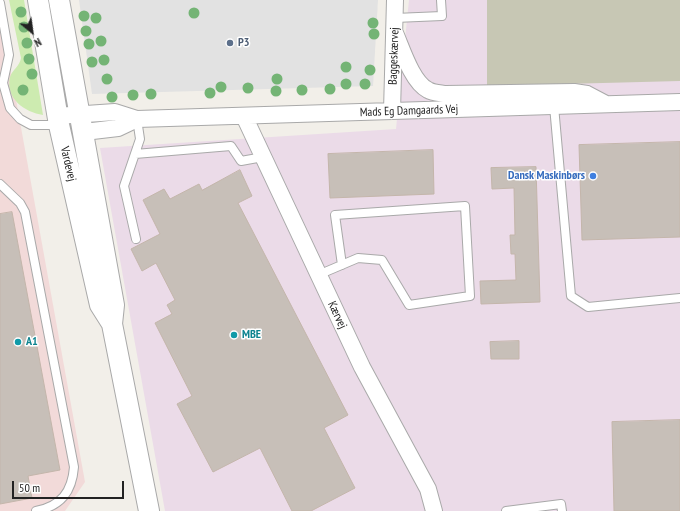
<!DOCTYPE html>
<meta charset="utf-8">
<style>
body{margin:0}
#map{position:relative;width:680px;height:511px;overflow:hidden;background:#f2efe9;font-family:"PT Sans Narrow",sans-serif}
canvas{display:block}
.north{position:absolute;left:12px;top:12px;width:40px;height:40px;-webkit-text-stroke:3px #fff;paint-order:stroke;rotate:151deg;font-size:11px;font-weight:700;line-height:16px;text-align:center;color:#222}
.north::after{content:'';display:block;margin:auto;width:14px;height:18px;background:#222;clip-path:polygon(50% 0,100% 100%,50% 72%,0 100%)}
.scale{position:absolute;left:12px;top:481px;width:112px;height:18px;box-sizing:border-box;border:2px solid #222;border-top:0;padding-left:5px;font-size:12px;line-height:14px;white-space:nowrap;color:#222;-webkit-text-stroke:3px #fff;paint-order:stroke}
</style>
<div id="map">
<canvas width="680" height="511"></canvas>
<div class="north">N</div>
<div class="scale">50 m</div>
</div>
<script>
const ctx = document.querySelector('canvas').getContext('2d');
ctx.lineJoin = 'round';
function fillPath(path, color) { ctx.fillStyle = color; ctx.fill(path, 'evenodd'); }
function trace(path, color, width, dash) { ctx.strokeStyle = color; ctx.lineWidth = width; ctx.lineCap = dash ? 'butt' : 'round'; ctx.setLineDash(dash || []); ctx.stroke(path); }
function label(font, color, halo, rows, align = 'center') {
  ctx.font = font + ' "PT Sans Narrow",sans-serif'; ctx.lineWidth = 3; ctx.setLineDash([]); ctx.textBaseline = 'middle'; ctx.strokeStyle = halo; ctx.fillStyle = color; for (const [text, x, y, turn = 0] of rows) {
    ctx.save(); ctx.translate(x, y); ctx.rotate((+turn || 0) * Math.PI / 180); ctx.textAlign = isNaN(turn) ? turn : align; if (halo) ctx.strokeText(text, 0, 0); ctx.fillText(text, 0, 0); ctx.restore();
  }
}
fillPath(new Path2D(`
 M0 11 85 482 65 511H0Z`), '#f2dad9');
fillPath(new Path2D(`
 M409 0H680V511H165L100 148 396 129Z`), '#ebdbe8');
fillPath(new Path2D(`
 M487 0H680V81L487 86Z`), '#c7c7b4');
fillPath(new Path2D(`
 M9 0H24L43 115C25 112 5 99 10 77 12 70 20 66 21 58Z`), '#cdebb0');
fillPath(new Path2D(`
 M79 0H378L373 86 92 94Z`), '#e2e2e2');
const building = new Path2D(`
 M680 142V237L582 240 579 145Z
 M433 150 434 194 330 198 328 154Z
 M536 167 540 302 481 304 480 281 516 280 515 254H511L510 235H515L514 188 492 189 491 168Z
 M240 170 252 196 238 203 348 415 324 428 355 488 311 511H292L260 448 213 472 177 404 192 396 155 323 172 314 167 305 175 300 156 263 142 271 131 249 160 234 143 200 164 189 170 199 199 184 202 190Z
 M12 212 60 470 28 476 32 498 0 504V214Z
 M519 341V359H491L490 342Z
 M680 420V511H614L612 422Z`);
fillPath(building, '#c7bfb8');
trace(building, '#c4b6ab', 1);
const service = new Path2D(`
 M0 3 9 55 3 83 10 108 20 119 31 125H59
 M395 18 442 16 441 0
 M554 106 571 296 588 307 680 298
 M135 154 231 146 241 161 263 157
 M0 184 20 203 25 212 74 467C72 492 61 506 36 511
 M136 239 124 186 140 139 137 119
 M318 275 358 258 382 260 409 305 470 296 465 206 335 215 342 265
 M506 511 561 504 562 511`);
const minor = new Path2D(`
 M395 33C402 49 412 82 428 90 433 93 440 93 446 94L574 92 587 94 606 104
 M392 111 395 0
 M57 116 115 112 137 119 680 102
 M244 116 362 367 428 489 434 511
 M84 132 118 128 137 119`);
const tertiary = new Path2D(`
 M38 0 59 125 100 305 112 324
 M59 0 114 305 112 324 149 511`);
trace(service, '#a9a9a9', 10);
trace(minor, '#a9a9a9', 18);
trace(tertiary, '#a9a9a9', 22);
trace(service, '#fff', 8);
trace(minor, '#fff', 16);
trace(tertiary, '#fff', 20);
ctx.fillStyle = '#74b475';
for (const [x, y] of [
 [21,12],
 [194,13],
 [84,16],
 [96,18],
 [373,23],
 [24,27],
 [86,31],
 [374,34],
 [101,41],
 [27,43],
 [89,44],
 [29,59],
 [104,60],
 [92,62],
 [346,67],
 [370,70],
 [32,74],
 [107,79],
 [277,79],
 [346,84],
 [365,84],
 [221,87],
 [248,88],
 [330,89],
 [23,90],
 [302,90],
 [276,91],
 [210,93],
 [151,94],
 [133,95],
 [112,97]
]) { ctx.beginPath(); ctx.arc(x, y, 5.5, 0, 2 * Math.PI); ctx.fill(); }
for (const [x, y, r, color] of [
 [230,43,4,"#5c6f8a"],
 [593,176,4,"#3f7fe0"],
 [234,335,4,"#0f9aa8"],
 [18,342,4,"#0f9aa8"]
]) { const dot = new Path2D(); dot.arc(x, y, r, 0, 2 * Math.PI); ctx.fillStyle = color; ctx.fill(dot); trace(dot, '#fff', 1.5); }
label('bold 12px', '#4e5e75', '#fff', [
 ["P3",238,43]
], 'left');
label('12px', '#222', '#fff', [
 ["Baggeskærvej",394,56,-88],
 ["Mads Eg Damgaards Vej",409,111,-2],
 ["Vardevej",68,164,77],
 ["Kærvej",337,315,65]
]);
label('bold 12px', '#366cbe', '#fff', [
 ["Dansk Maskinbørs",585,176]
], 'right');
label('bold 12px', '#0d838f', '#fff', [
 ["MBE",242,335],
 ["A1",26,342]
], 'left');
</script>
